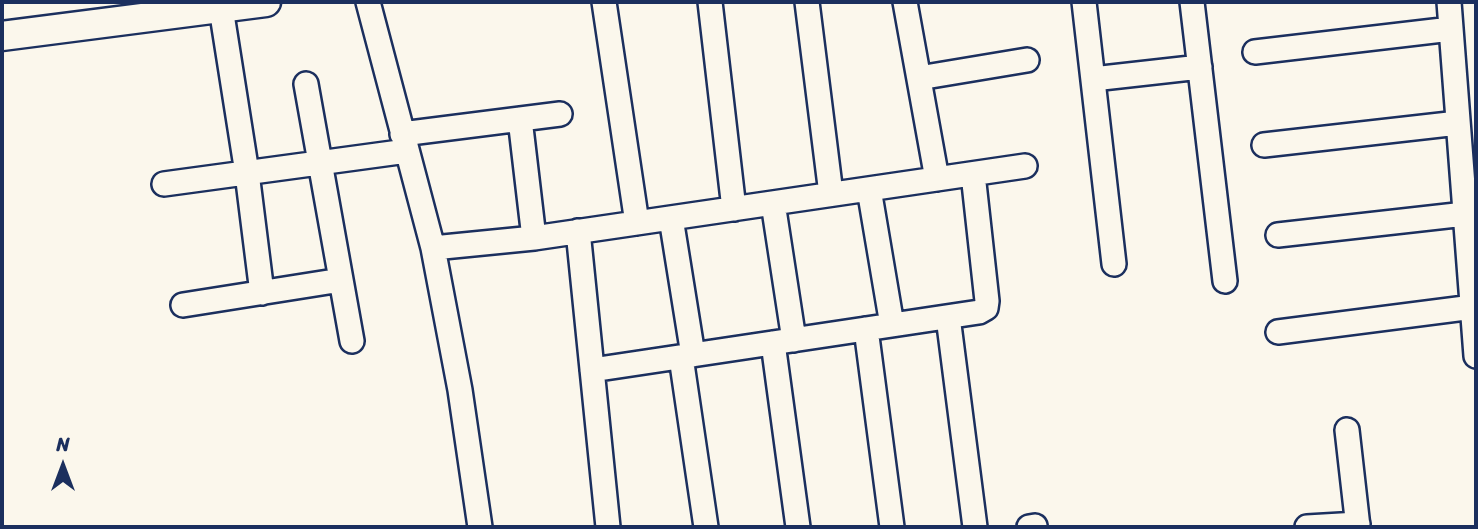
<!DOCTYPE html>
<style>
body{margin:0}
#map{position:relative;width:1478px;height:529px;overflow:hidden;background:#fbf7ec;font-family:Sriracha,sans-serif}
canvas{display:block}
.frame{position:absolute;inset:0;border:4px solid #1b2f5e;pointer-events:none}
.north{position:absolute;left:28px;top:431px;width:70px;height:70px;-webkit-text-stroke:5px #fbf7ec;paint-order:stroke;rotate:0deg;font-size:19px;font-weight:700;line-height:28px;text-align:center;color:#1b2f5e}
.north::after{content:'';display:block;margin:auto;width:24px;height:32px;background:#1b2f5e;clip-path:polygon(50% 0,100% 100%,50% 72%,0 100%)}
</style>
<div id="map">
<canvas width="1478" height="529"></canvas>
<div class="frame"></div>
<div class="north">N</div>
</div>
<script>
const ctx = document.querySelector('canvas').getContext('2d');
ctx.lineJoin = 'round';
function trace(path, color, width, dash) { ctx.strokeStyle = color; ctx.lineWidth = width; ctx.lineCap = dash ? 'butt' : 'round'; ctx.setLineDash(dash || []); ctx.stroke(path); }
const minor = new Path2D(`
 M368 2 433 248 460 390 480 527
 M604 2 637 223
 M710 2 734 209
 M807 2 831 194
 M905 2 937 179
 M1084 2 1114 264
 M1192 2 1225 281
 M1449 2 1476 356
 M221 8 247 173 262 293
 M1255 52 1451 29
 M919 78 1027 60
 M1093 79 1200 67
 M306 84 352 341
 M520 119 534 238
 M402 134 560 114
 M1264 145 1458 123
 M164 184 407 151
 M869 189 892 325
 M773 203 794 340
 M671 218 693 355
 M578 231 608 527
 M1278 235 1465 214
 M433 248 534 238 1025 166
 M183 305 341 280
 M948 317 975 527
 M866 329 892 527
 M1278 332 1473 307
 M773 343 798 527
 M681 357 706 527
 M592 370 979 312 986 308 987 301 973 174
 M1347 430 1358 527
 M1029 527 1035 526
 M1307 527 1358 524`);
const tertiary = new Path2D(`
 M2 36 266 2`);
trace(minor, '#1b2f5e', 28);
trace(tertiary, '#1b2f5e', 33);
trace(minor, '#fbf7ec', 23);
trace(tertiary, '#fbf7ec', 28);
</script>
